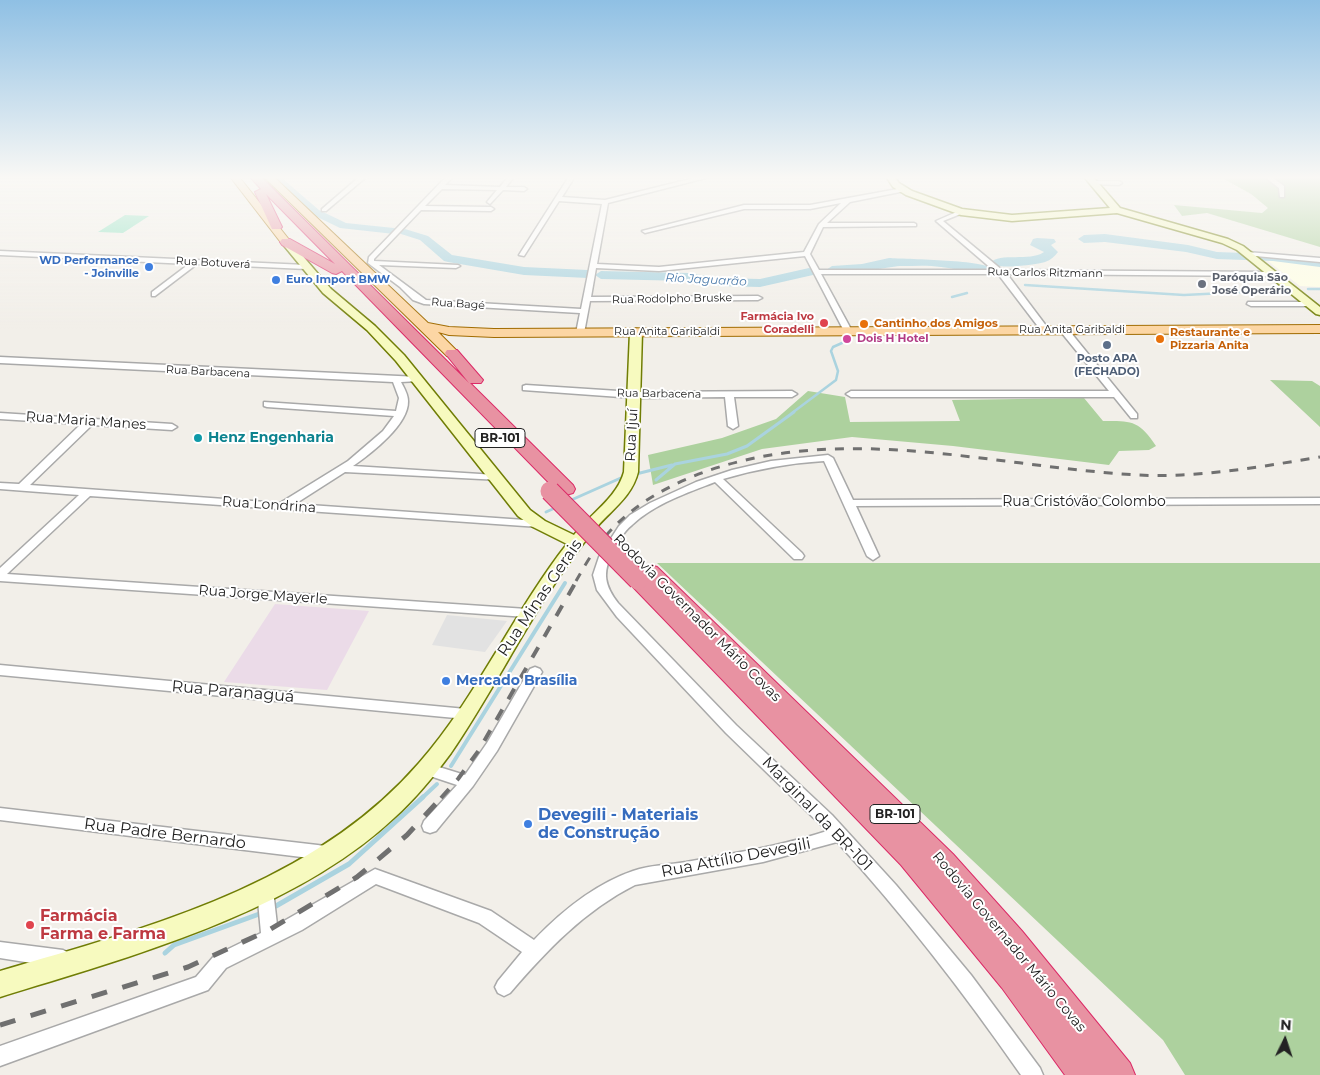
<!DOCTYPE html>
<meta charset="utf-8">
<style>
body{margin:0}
#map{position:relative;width:1320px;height:1075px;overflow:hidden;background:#f2efe9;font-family:Montserrat,sans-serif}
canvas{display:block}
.north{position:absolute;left:1260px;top:1015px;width:50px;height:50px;-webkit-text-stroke:4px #fff;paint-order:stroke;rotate:4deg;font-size:14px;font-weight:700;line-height:20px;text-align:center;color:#222}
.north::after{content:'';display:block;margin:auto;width:18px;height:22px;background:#222;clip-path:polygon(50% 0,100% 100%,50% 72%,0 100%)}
</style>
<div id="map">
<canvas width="1320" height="1075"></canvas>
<div class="north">N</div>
</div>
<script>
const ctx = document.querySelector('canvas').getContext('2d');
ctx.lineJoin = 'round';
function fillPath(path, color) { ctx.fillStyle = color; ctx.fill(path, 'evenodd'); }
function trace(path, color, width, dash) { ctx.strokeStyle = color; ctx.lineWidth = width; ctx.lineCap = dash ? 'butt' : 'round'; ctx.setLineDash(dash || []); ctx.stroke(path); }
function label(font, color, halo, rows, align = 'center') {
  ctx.font = font + ' Montserrat,sans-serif'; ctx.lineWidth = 4; ctx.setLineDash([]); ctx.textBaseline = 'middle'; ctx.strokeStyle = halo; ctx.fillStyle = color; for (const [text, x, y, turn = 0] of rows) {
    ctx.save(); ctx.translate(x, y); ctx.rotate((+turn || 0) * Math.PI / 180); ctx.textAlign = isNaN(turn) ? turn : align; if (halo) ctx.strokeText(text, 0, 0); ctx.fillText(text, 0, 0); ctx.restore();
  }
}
fillPath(new Path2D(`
 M275 604 369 611 327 690 224 682Z`), '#ebdbe8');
fillPath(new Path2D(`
 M1263 257 1320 264V287L1300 286Z`), '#ffffe5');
fillPath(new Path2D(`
 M1222 178H1320V247L1207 213 1182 216 1174 205 1262 213 1268 208 1251 194Z
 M1270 380 1312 381 1320 386V427Z
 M808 391 845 397 850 422 960 421 952 400 1084 398 1103 421C1131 421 1139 420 1156 446L1149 450 1119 451 1109 465 953 446 852 437 762 449 653 485 648 455 722 438 776 419Z
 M657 563H1320V1075H1185L1163 1040Z`), '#add19e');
fillPath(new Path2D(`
 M125 215 149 216 123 233 98 232Z`), '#88e0be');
fillPath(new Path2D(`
 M447 615 507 621 485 652 432 645Z`), '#e2e2e2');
trace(new Path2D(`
 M1025 285 1184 295 1285 290
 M1308 289H1320
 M952 297 967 293
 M792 413 836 380 838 371 831 351 833 347 842 343`), '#aad3df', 2.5);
trace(new Path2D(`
 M636 474 672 465
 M656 480 675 464 727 454 747 446 794 412
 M569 501 623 477
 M546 512 557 507`), '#aad3df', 3);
trace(new Path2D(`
 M451 766 565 583
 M422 798 437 784`), '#aad3df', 4);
trace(new Path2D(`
 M276 906 349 864 423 797
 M165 953 174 945 262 913`), '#aad3df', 5);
fillPath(new Path2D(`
 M275 179H283L319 210 346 223 394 228 400 231 394 234 340 228 311 214 275 183Z
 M405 229 428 236 452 255 524 267 588 270 594 274 588 278 524 275 448 262 444 261 420 240 401 234 399 232Z
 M1105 234 1188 245 1217 252 1273 254 1320 259V267L1273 261 1217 259 1186 252 1105 242 1084 243 1078 239 1084 235Z
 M1037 238 1054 239 1056 242 1051 245 1058 252C1055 256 1051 260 1045 262 1035 265 996 270 990 263 1000 252 1029 262 1044 252L1030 245 1033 239Z
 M889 258C904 259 983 260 990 268 982 277 953 268 941 267 928 265 915 266 902 266 887 266 835 280 826 270L832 266 862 264Z
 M809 268 813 269 815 272 813 275 760 287 720 286 688 281 601 279 595 275 601 271 688 273 720 278 760 279Z`), '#aad3df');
const street = new Path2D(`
 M358 178H365L326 211H322V209Z
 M445 178H452L445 185 500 187 507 178H513L506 187H524L527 189 524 191 503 190 490 204 487 202 497 190 442 189 425 206 491 207 494 209 491 211 421 210 374 259V261L458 265 460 266 456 268 379 265 426 300 581 309 602 204 559 201 524 256 519 255 568 178H574L562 197 605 200 694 178H706L608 203 597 264 659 267 804 252 819 224 841 203 810 209H744L645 233 642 231 744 205H810L903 188 905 191 850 202 827 223H914L916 224V226L823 227 810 254 819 270H993L936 221 961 210 963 211V213L943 221 1002 270 1272 272 1276 274 1272 276 1007 274 1050 331 1046 333H1043L998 274H821L852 331 848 333 844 331 805 256 659 271 596 268 591 297 758 296 762 298 758 300 590 301 584 333 580 335 576 333 580 313 424 304 413 300 400 287 368 263 369 257Z
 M1266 178H1273L1284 186V197H1280L1279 188Z
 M1093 181H1119L1122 183 1119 185 1091 184Z
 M0 251 306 265 310 267 306 269 197 264 155 296H152V292L189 264 0 255Z
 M1247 252 1320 258V262L1245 255V253Z
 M1248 302H1311L1315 304 1311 306H1251L1247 304Z
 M1061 328H1067L1137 414V418H1131L1114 397H851L846 394 851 391H1109L1061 332Z
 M0 357 419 377V381L401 382C404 388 408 394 408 401 409 424 372 453 353 466L496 475 500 476 501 478 500 480 345 472 295 504 539 521 545 524 539 527 90 496 7 574 527 609 531 610 533 613 531 616 527 617 0 581V568L79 495 0 489V483L19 484 81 424 0 419V413L172 424 177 427 172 430 92 425 30 485 280 503 348 461 383 431 394 416 267 407 264 406V402L396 411 399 398 393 382 0 363Z
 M526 385 634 392 792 391 797 394 792 397H734L738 426 733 429 728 426 725 397 634 398 523 390V386Z
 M828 455 833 458 853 500 1320 498V504L856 506 879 556 873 560 867 556 824 461C790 463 757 469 723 479L802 553 804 556 802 559H794L715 482C687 493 654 504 632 525 623 532 617 544 612 554 602 573 605 586 618 603L736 725 832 815 896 885 971 975 1040 1068 1043 1075H1021C964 993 904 915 837 842L763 862 635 885C584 911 547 950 510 993L504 996 498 993 495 987 498 981 522 952 479 923 376 884 302 930 226 968 208 990 0 1066V1046L196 977 214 956 261 933 257 890 259 885 265 882 271 885 273 890 277 925 375 869 491 911 534 940C562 911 595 884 633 871 650 865 668 865 686 862 733 853 782 846 827 831L726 733 617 617 597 590 593 575 599 557 619 526 630 515 650 503 696 482 732 470 771 461Z
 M0 665 466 709 471 710 473 714 471 718 466 719 0 675Z
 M535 667 540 669 542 672 497 751 473 786 436 831 430 833 424 831 422 826 424 821 457 785 421 773 419 769 421 765 426 763 465 775 487 743 530 669Z
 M0 808 326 846 332 848 334 853 332 858 326 860 0 820Z
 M0 942 63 950 69 953 72 959 69 965 63 968 0 958Z`);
const secondary = new Path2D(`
 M887 178H895L899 183 912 191 962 209 1012 215 1110 208 1085 178H1094L1120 208 1228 239 1243 246 1320 307V315L1316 314 1237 250 1222 243 1117 213 1012 221 961 215 906 195 893 187Z
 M286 239 289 240 331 289 375 326 404 355 530 510 545 521 574 535C590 514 617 498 624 472L630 332 636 329 640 330 642 332 638 472C632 497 611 510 595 529 538 597 501 680 451 753 434 776 415 799 394 818 293 913 129 957 0 997V971C150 927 313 885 419 763 477 697 513 613 567 544L533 527 518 516 396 361 367 330 323 293 281 242Z`);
const primary = new Path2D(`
 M231 178H240L291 242 290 244H282Z
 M265 178H275L428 323 449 327 494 329 1320 325V333L494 337 449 335 438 332 459 353 452 357 447 356Z`);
const highway = new Path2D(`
 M251 178H262L469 383 445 353 447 350H457L483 380 481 383H470L573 485 575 489 573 493 566 495 559 493 342 271 336 274 332 273 282 245 280 242 282 239H290L335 264 266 194 282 227 280 229H272L255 192 261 189Z
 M650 565 657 567 953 854 1022 931 1130 1063 1135 1075H1065L1002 988 901 865 632 586 628 581 632 576 641 575 640 572 643 567Z`);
trace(street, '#a9a9a9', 3);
trace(secondary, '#707d05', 3);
trace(primary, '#a06b00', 2);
trace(highway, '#dc2a67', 2);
fillPath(street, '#fff');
fillPath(secondary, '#f7fabf');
fillPath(primary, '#fcd6a4');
fillPath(highway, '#e892a2');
trace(new Path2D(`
 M576 581C584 567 593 551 604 538 631 505 670 484 710 470 851 423 995 467 1138 475 1199 478 1259 467 1320 457`), '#707070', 3, [9, 9]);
trace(new Path2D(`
 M441 798 458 779 479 750 577 580`), '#707070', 4, [12, 12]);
trace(new Path2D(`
 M0 1025 188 967 269 930 357 877 407 835 442 797`), '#707070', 5, [16, 16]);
const highwayBridge = new Path2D(`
 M550 491 638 580`);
trace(highwayBridge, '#dc2a67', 21, []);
trace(highwayBridge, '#e892a2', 19);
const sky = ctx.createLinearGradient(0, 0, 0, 329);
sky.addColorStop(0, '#8fc0e4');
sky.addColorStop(0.54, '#f9f8f5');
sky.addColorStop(1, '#f9f8f500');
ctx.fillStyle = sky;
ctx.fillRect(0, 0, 1320, 329);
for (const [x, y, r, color] of [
 [149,267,5,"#3f7fe0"],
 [276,280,5,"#3f7fe0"],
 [1202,284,5,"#6b7280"],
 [824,323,5,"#e0444e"],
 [864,324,5,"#e8710a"],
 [847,339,5,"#d1479c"],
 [1160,339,5,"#e8710a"],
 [1107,345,5,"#5c6f8a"],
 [198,438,5,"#0f9aa8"],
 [446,681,5,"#3f7fe0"],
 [528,824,5,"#3f7fe0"],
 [30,925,5,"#e0444e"]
]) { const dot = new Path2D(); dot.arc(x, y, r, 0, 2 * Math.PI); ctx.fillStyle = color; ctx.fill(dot); trace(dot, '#fff', 2); }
label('bold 11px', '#366cbe', '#fff', [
 ["WD Performance",139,261],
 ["- Joinville",139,274],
 ["Euro Import BMW",286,280,"left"]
], 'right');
label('11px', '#222', '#fff', [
 ["Rua Botuverá",213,263,3],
 ["Rua Carlos Ritzmann",1045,273,1],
 ["Rua Rodolpho Bruske",672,299,-1],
 ["Rua Bagé",458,304,4],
 ["Rua Anita Garibaldi",1072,330],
 ["Rua Anita Garibaldi",667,332],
 ["Rua Barbacena",208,372,3],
 ["Rua Barbacena",659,394,1]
]);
label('bold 11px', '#5b616d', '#fff', [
 ["Paróquia São",1212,278],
 ["José Operário",1212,291]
], 'left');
label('bold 11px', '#be3a42', '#fff', [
 ["Farmácia Ivo",814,317],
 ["Coradelli",814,330]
], 'right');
label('bold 11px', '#c56008', '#fff', [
 ["Cantinho dos Amigos",874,324],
 ["Restaurante e",1170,333],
 ["Pizzaria Anita",1170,346]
], 'left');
label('bold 11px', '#b23c85', '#fff', [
 ["Dois H Hotel",857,339]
], 'left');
label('bold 11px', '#4e5e75', '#fff', [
 ["Posto APA",1107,359],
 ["(FECHADO)",1107,372]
]);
label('italic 12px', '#4a7aab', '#fff', [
 ["Rio Jaguarão",706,280,3]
]);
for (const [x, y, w] of [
 [500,438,50],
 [895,814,50]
]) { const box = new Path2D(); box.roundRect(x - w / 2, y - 9.5, w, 19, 4); ctx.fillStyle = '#fff'; ctx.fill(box); trace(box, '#222', 1); }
label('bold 12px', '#222', null, [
 ["BR-101",500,438],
 ["BR-101",895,814]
]);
label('14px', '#222', '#fff', [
 ["Rua Maria Manes",86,421,4],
 ["Rua Ijuí",632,435,-87],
 ["Rua Cristóvão Colombo",1084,502],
 ["Rua Londrina",269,505,4],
 ["Rua Jorge Mayerle",263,595,4],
 ["Rodovia Governador Mário Covas",697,618,45],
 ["Rodovia Governador Mário Covas",1009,942,50]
]);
label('bold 14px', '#0d838f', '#fff', [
 ["Henz Engenharia",208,438]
], 'left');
label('bold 14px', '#366cbe', '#fff', [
 ["Mercado Brasília",456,681]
], 'left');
label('16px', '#222', '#fff', [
 ["Rua Minas Gerais",540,598,-56],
 ["Rua Paranaguá",233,692,5],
 ["Marginal da BR-101",817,814,46],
 ["Rua Padre Bernardo",165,834,7],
 ["Rua Attílio Devegili",736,858,-11]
]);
label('bold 16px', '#366cbe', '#fff', [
 ["Devegili - Materiais",538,815],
 ["de Construção",538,833]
], 'left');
label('bold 16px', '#be3a42', '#fff', [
 ["Farmácia",40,916],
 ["Farma e Farma",40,934]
], 'left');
</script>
